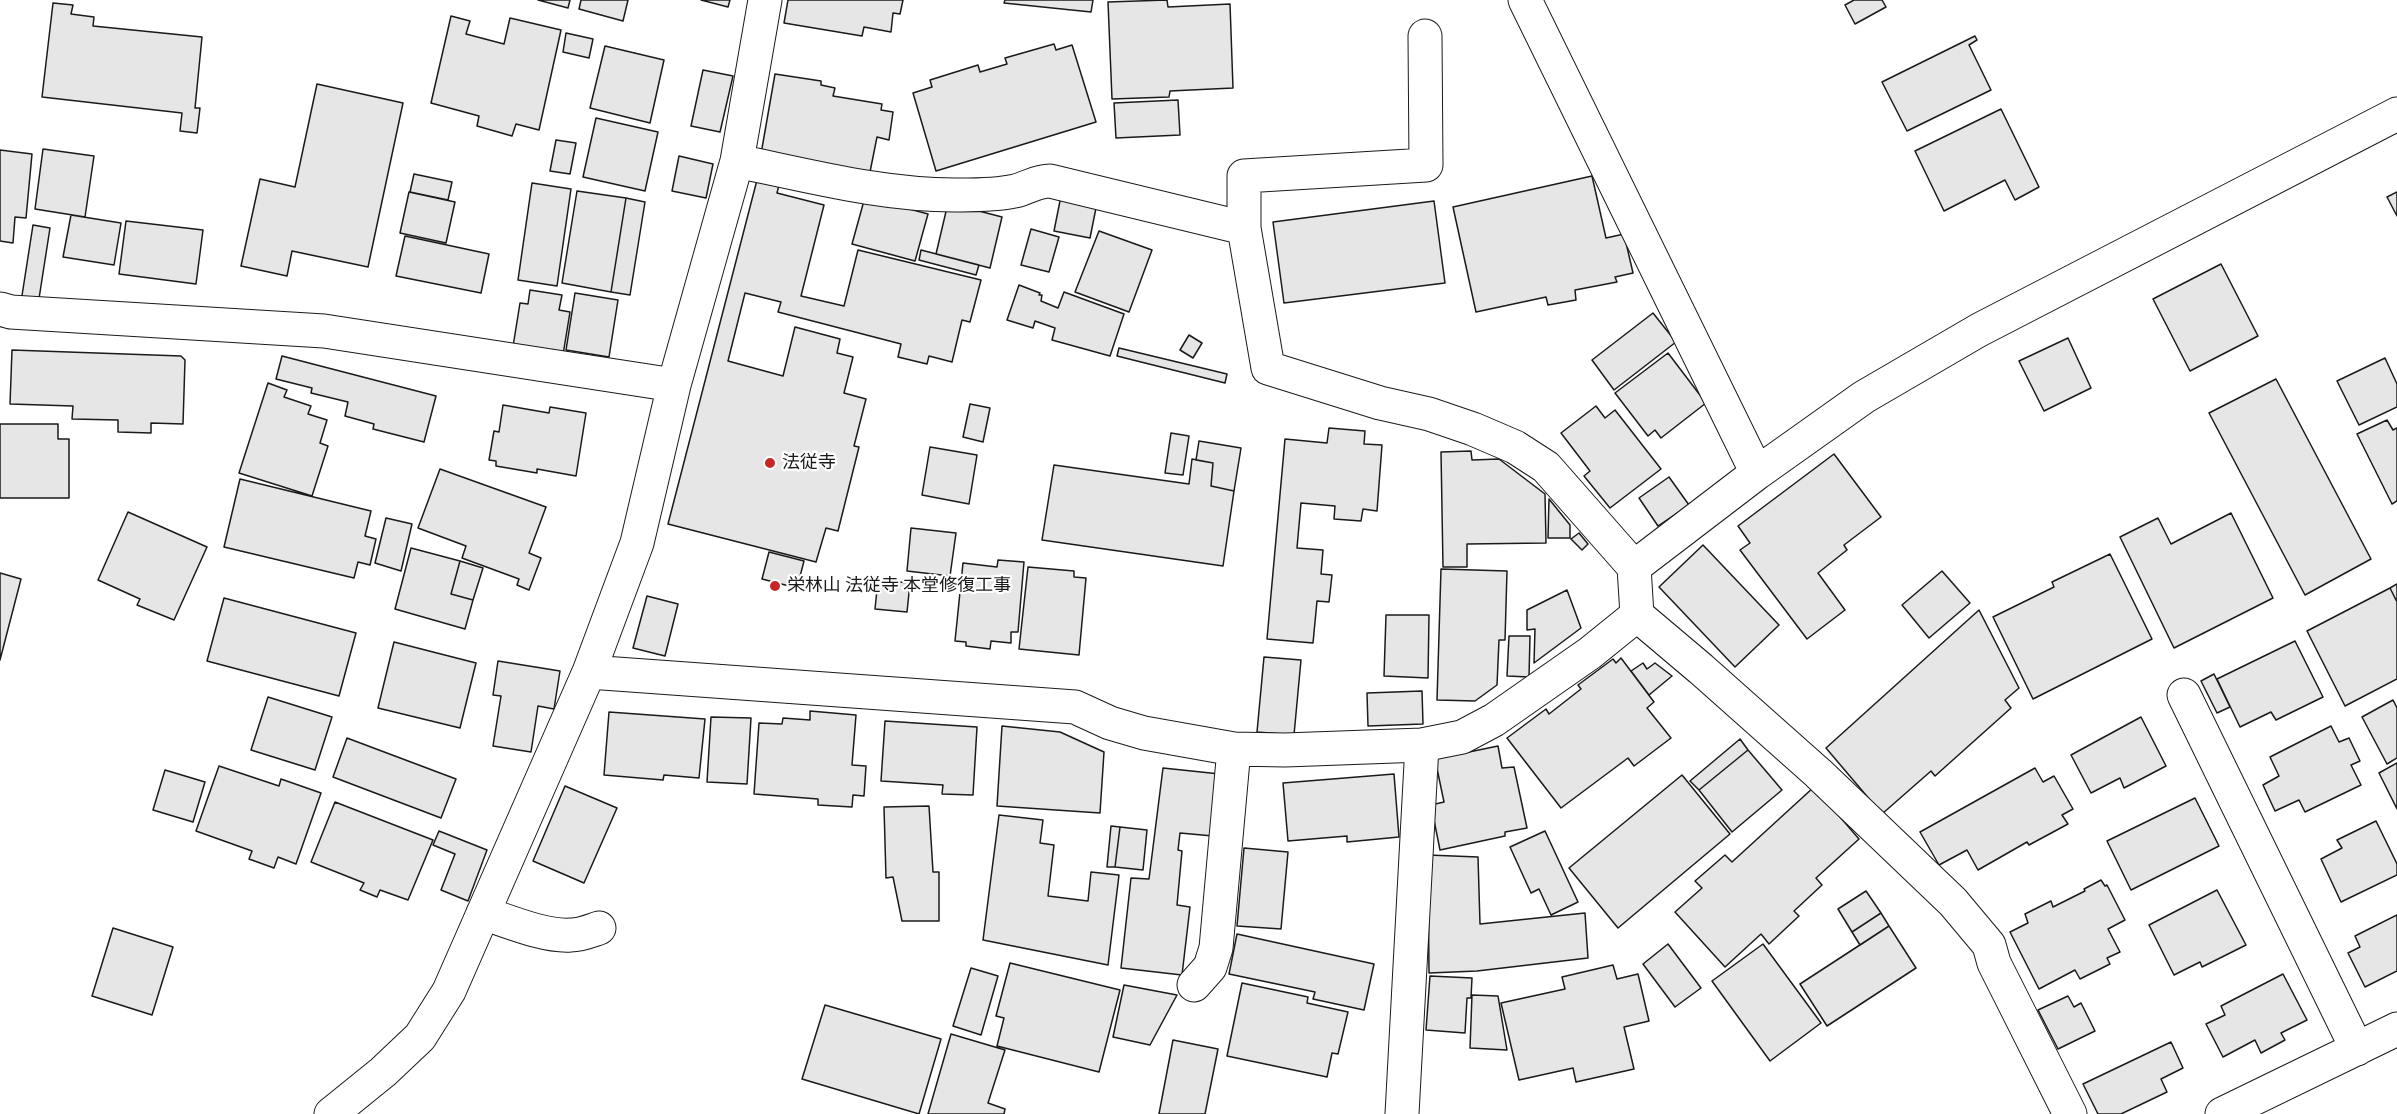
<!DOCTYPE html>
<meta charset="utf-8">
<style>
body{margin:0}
canvas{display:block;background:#fff}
</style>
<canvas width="2397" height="1114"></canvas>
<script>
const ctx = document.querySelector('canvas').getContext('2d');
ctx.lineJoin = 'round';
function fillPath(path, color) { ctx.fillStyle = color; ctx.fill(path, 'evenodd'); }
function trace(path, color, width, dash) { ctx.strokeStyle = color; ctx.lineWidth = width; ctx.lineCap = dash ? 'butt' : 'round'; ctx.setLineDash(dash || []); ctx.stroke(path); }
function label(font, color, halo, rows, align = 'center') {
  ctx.font = font + ' "Archivo Narrow","Noto Sans JP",sans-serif'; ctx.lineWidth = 4.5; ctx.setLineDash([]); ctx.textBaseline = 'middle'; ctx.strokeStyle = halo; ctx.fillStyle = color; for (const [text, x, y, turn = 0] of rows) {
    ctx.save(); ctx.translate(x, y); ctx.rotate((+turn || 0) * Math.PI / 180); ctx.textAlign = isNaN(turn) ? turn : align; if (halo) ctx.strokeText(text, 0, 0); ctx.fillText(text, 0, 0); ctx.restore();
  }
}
const building = new Path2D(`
 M538 0H570L568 8Z
 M581 0H628L623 21 579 9Z
 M701 0H730L728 7Z
 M788 0H903L900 14 893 13 891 32 864 27 862 36 784 23Z
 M1005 0H1093L1091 12 1004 3Z
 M1167 0 1168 7 1230 4 1233 88 1170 91 1169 97 1112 99 1108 2Z
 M1854 0H1882L1886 7 1855 24 1845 5Z
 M53 3 73 5 71 14 94 17 93 26 202 37 195 108H200L197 133 180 131 182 113 42 97Z
 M451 16 470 21 466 34 504 44 510 18 561 30 539 130 516 124 512 136 477 126 479 116 431 103Z
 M566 33 593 39 589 58 563 52Z
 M1975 36 1977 40 1969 45 1991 90 1907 131 1882 82Z
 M1054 44 1056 50 1072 45 1096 122 936 171 913 93 932 87 930 80 978 65 980 72 1007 64 1005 58Z
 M605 46 664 60 650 123 590 108Z
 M703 70 733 76 720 132 691 126Z
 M775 74 821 81V85L835 88 833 96 882 104 881 110 893 112 889 140 877 137 870 172 761 154Z
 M317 84 403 103 368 267 292 251 287 276 241 266 260 179 295 187Z
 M1178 100 1180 135 1116 138 1114 103Z
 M2001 109 2039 187 2015 200 2005 180 1944 211 1915 151Z
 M596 118 658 132 645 191 583 177Z
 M556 140 576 143 570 174 550 171Z
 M43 149 94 156 85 217 35 209Z
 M0 150 32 154 26 218 15 217 13 243 0 241Z
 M679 156 713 164 706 198 672 191Z
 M414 174 452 182 448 200 410 192Z
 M1592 176 1606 238 1624 234 1633 273 1615 277 1617 282 1575 290 1576 300 1548 305 1546 297 1476 312 1453 207Z
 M757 180 779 185 777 193 824 205 801 296 844 306 858 250 981 280 970 322 962 320 952 362 929 356 927 364 898 357 901 344 778 312 781 302 745 293 728 361 783 376 795 327 840 339 837 353 853 357 844 393 866 399 854 446 859 447 838 531 826 528 816 562 668 524Z
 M532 183 571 189 557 286 518 280Z
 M577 191 626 198 611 292 562 283Z
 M409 192 455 202 446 243 400 233Z
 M2397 192V216L2387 197Z
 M1061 196 1097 203 1090 238 1054 231Z
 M865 197 928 214 915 261 852 244Z
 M626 198 645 202 630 295 611 292Z
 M1434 201 1445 283 1284 303 1273 222Z
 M948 203 1002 217 990 268 936 254Z
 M71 215 121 223 114 265 63 257Z
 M126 221 203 230 196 284 119 274Z
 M33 225 50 228 38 305 21 302Z
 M1031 229 1059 237 1049 272 1021 265Z
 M1099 231 1152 250 1129 312 1075 292Z
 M405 236 489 254 481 293 396 276Z
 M921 250 979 265 976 275 919 260Z
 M2221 264 2258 336 2190 371 2153 299Z
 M1019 285 1040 293 1039 295H1042L1041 301 1058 308 1064 292 1124 314 1110 356 1052 340 1055 328 1035 321 1033 328 1007 320Z
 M530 290 562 295 559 310 570 312 561 367 511 359 520 303 528 304Z
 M575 293 618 300 609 357 566 350Z
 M1653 313 1676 342 1614 390 1592 360Z
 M1189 335 1202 343 1193 358 1180 350Z
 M2068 338 2091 388 2044 411 2019 361Z
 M1119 348 1227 374 1225 383 1117 356Z
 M12 350 181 356 185 360 183 424 151 423V433L118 432V420L72 419 73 406 10 404Z
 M1668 353 1706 403 1661 438 1655 430 1648 436 1615 393Z
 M282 356 436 396 424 442 373 429 374 424 345 416 348 402 311 393 312 388 276 379Z
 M2385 358 2397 384V407L2359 425 2337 381Z
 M2276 379 2371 559 2305 595 2209 413Z
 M268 383 287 390 284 397 311 406 308 414 327 420 320 443 328 446 312 496 239 473Z
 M970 404 990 408 983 442 963 437Z
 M503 405 549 413 550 407 586 413 576 476 537 469V473L496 466V461L489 460 494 431 499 432Z
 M1596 406 1605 418 1615 410 1661 469 1610 508 1584 476 1590 471 1561 433Z
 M2387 420 2393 430 2397 428V501L2392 504 2357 434Z
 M0 424H58V439H69V498H0Z
 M1329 428 1365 431 1364 444 1382 445 1377 511 1363 509 1361 521 1334 519 1335 506 1301 503 1297 548 1323 550 1321 574 1332 575 1329 602 1317 601 1313 643 1267 639 1285 439 1327 443Z
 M1171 433 1189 436 1183 475 1165 473Z
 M1199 441 1241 448 1234 491 1211 486 1213 463 1196 460Z
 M930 447 977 455 969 504 922 495Z
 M1471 451 1472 460 1499 459 1545 494 1546 543 1467 544V567H1443L1441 452Z
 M1834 454 1881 517 1844 545 1847 550 1818 573 1845 610 1807 639 1740 550 1750 543 1738 526Z
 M1192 459 1213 463 1211 486 1234 491 1223 566 1042 540 1054 465 1189 484Z
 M440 469 546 507 529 553 541 558 529 590 517 585 519 579 462 558 466 546 418 528Z
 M1669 477 1689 505 1658 526 1639 498Z
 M240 479 371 511 365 536 376 539 370 565 358 562 354 578 224 547Z
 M1549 499 1570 525V538H1548Z
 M128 512 207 547 174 620 137 605 140 599 98 580Z
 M2231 513 2273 598 2174 648 2120 537 2158 518 2171 544Z
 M386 518 412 524 401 571 375 563Z
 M911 528 956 533 950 576 907 571Z
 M1579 533 1588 544 1582 550 1571 539Z
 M1703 545 1779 625 1735 667 1659 587Z
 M411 548 460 561 451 594 473 600 465 629 395 609Z
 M769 552 804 561 797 588 762 579Z
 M2110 554 2152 639 2033 699 1993 617 2054 587 2052 582Z
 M998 560 1024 562 1018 632H1011V643L991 641 990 649 966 646V642L955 641 963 563 997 567Z
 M460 561 483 568 473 600 451 594Z
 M1028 567 1074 571V577L1086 578 1079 655 1019 649Z
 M1441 569 1507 571 1505 640H1499L1497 685 1475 701 1437 700Z
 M1942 571 1970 603 1929 638 1902 605Z
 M0 573 21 579 0 660Z
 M878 580 910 583 907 612 875 609Z
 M2397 584V602L2390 588Z
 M2390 588 2397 602V679L2345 706 2307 631Z
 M1567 590 1581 628 1534 663 1535 629 1527 630V610Z
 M647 596 678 604 665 656 633 648Z
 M224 598 356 633 339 696 207 661Z
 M1979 610 2019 688 2005 700 2011 708 1935 776 1931 771 1882 814 1826 748Z
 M1386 615H1429L1428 678 1384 676Z
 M1509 636H1530L1529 677 1507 676Z
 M2295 641 2323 697 2276 720 2271 712 2240 727 2217 679Z
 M394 642 476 663 460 728 378 708Z
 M1264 657 1301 660 1294 735 1257 732Z
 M1621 658 1654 702 1647 708 1671 738 1634 766 1628 758 1561 808 1507 738 1546 709 1549 714 1581 689 1578 685 1613 659 1616 663Z
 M498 661 560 671 554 709 538 706 531 752 493 746 501 696 493 695Z
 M1643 663 1647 669 1655 663 1672 676 1649 695 1631 671Z
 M2214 674 2230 707 2217 713 2201 681Z
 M1422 691 1423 724 1368 726 1367 693Z
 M268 697 332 717 315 770 251 750Z
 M2393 700 2397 708V758L2387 764 2362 717Z
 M810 711 856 715 852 765 866 766 864 796 853 795 852 807 818 805V799L754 794 759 723 782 724 783 718 810 720Z
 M609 712 705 719 699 778 664 775 663 780 604 775Z
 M711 717 751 718 747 784 707 782Z
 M2141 717 2166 766 2124 788 2120 778 2091 793 2071 755Z
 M885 721 977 727 973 795 942 794 943 785 881 781Z
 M1002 726 1060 732 1104 752 1100 813 997 806Z
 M2331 726 2339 742 2349 738 2360 761 2351 765 2361 785 2305 812 2299 800 2275 811 2263 785 2279 776 2270 757Z
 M347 738 456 779 441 818 333 777Z
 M1740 739 1748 750 1699 790 1690 781Z
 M1498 746 1502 768 1514 767 1527 828 1505 832V836L1440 850 1431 805 1444 802 1435 759Z
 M1748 750 1782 790 1732 832 1699 790Z
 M2397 763V809L2379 773Z
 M219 766 279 786 281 779 321 793 296 864 278 857 274 868 249 859 252 851 196 831Z
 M1163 768 1220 774 1213 836 1180 833 1178 850 1182 851 1177 905 1190 907 1182 975 1121 968 1131 878 1149 879Z
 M2035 768 2043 782 2054 776 2073 809 2062 815 2068 824 2029 845 2027 842 1978 870 1967 850 1939 865 1920 832Z
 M165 770 205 782 193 822 153 810Z
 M1394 774 1399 837 1347 842V836L1288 841 1283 783Z
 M1682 775 1730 834 1618 928 1569 868Z
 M565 786 617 808 584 883 533 861Z
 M1814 787 1859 839 1816 878 1822 885 1794 911 1799 916 1769 944 1761 934 1725 967 1675 912 1702 888 1695 881 1725 855 1732 862Z
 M2195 798 2219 846 2131 890 2107 841Z
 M335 802 433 840 408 900 380 890 377 897 360 890 364 883 311 862Z
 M929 806 933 872H939V921H902L893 877 886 878 884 807Z
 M999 815 1043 820 1040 843 1054 845 1048 896 1088 901 1091 872 1119 875 1108 965 983 940Z
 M2376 821 2397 864V875L2341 902 2321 859 2342 848 2337 840Z
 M1111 826 1120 827 1115 867H1107Z
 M1120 827 1147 830 1143 870 1115 867Z
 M439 831 487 850 468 901 441 890 455 854 433 845Z
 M1545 831 1578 902 1551 915 1539 889 1531 893 1510 847Z
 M1244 848 1288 852 1281 929 1237 926Z
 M1428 855 1478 857 1480 924 1585 913 1588 958 1477 971 1429 973Z
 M2101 880 2105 886 2107 885 2125 920 2108 929 2120 952 2107 958 2110 964 2080 979 2075 970 2039 989 2010 932 2028 923 2025 914 2051 901 2053 907 2085 891 2084 889Z
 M2217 890 2246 945 2202 967 2200 962 2174 975 2149 925Z
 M1866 891 1881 913 1852 932 1838 909Z
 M1881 913 1889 926 1860 945 1852 932Z
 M2397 915V971L2365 987 2348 953 2360 947 2355 936Z
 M1889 926 1916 968 1827 1026 1800 984Z
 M113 928 173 947 152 1015 92 996Z
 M1237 934 1374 964 1364 1010 1313 999 1315 992 1229 974Z
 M1668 944 1701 988 1675 1007 1643 964Z
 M1763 944 1821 1023 1770 1061 1712 981Z
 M1010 963 1120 990 1099 1072 997 1046 1004 1018 996 1016Z
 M1613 965 1617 979 1638 974 1649 1021 1624 1027 1634 1069 1576 1082 1573 1068 1519 1080 1501 1003 1565 989 1562 977Z
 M971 968 998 976 981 1035 953 1026Z
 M2283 974 2307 1020 2281 1033 2285 1040 2261 1053 2255 1040 2223 1057 2206 1024 2225 1015 2221 1006Z
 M1430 976 1472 978 1471 998H1467L1465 1033 1426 1030Z
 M1242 983 1308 997 1307 1003 1348 1012 1338 1054 1332 1053 1327 1077 1227 1056Z
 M1124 985 1177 995 1150 1045 1113 1037Z
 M1472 995 1498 996 1507 1050 1470 1048Z
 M2068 996 2074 1007 2081 1003 2095 1031 2058 1049 2038 1010Z
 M825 1005 941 1039 919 1114 802 1079Z
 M951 1034 1005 1050 988 1103 1005 1109 1004 1114H928Z
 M1173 1040 1218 1049 1205 1114H1159Z
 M2171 1042 2183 1068 2161 1079 2167 1092 2121 1114H2098L2083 1084Z`);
fillPath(building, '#e6e6e6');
trace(building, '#1a1a1a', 1.5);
const minor = new Path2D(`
 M1525 0 1757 473
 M1425 36 1426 165 1244 176V228L1268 368 1380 403 1429 414 1473 429 1515 447 1546 467 1634 567
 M737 161C810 176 885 196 960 195 978 195 997 195 1015 191 1028 188 1036 181 1050 181L1244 228
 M0 309 11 312 324 331 674 385
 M589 672 1075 707 1110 723 1144 733 1234 749 1285 750 1422 745 1462 737 1494 720 1590 653 1637 615
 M2184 695 2357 1049
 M483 913C508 921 545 937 571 935 581 935 590 931 599 928
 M1194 985 1210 967 1216 948 1234 749
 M331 1114 383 1072 420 1037 449 991 589 672 637 543 674 385 737 161 765 0
 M1402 1114 1422 745
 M2070 1114 1994 963 1989 945 1953 902 1818 773 1701 669 1637 615 1634 567 1757 473 1864 397 1979 330 2397 114
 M2222 1114 2397 1029`);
trace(minor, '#1a1a1a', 35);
trace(minor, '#fff', 33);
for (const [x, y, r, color] of [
 [770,463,6,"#c62828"],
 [775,586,6,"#c62828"]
]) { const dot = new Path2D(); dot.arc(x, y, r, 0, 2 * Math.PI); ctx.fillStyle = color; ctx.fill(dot); trace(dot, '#fff', 2); }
label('18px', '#1a1a1a', '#fff', [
 ["法従寺",782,463],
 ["栄林山 法従寺 本堂修復工事",787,586]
], 'left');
</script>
